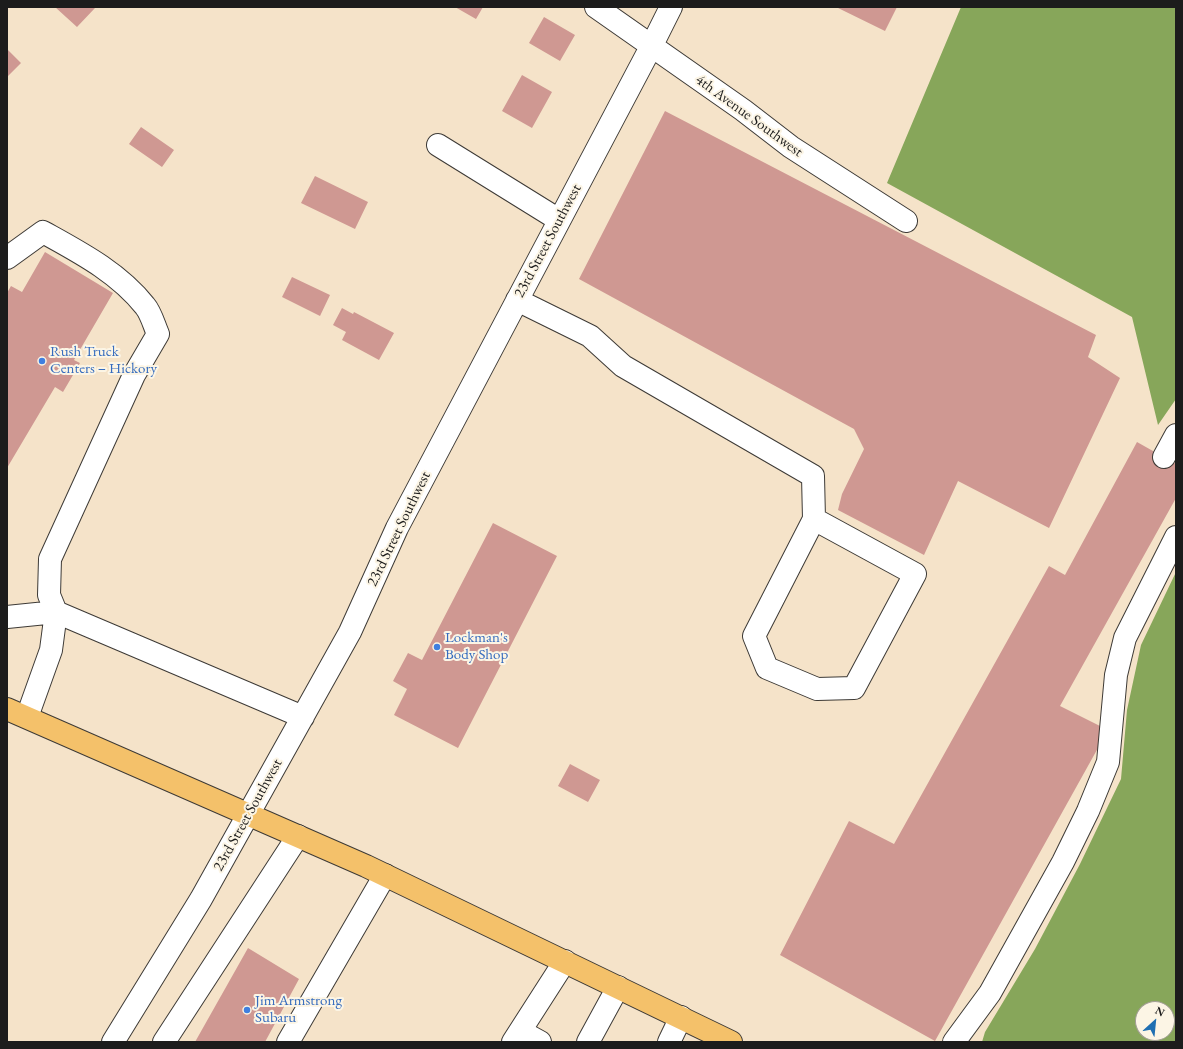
<!DOCTYPE html>
<meta charset="utf-8">
<style>
body{margin:0}
#map{position:relative;width:1183px;height:1049px;overflow:hidden;background:#f5e3c9;font-family:"EB Garamond",serif}
canvas{display:block}
.frame{position:absolute;inset:0;border:8px solid #1c1c1c;pointer-events:none}
.north{position:absolute;left:1135px;top:1001px;width:40px;height:40px;box-sizing:border-box;background:#fcf5e5;border:1px solid #a29e95;border-radius:50%;rotate:27deg;font-size:11px;font-weight:700;line-height:16px;text-align:center;color:#1c1c1c}
.north::after{content:'';display:block;margin:auto;width:14px;height:18px;background:#1f6fb2;clip-path:polygon(50% 0,100% 100%,50% 72%,0 100%)}
</style>
<div id="map">
<canvas width="1183" height="1049"></canvas>
<div class="frame"></div>
<div class="north">N</div>
</div>
<script>
const ctx = document.querySelector('canvas').getContext('2d');
ctx.lineJoin = 'round';
function fillPath(path, color) { ctx.fillStyle = color; ctx.fill(path, 'evenodd'); }
function trace(path, color, width, dash) { ctx.strokeStyle = color; ctx.lineWidth = width; ctx.lineCap = dash ? 'butt' : 'round'; ctx.setLineDash(dash || []); ctx.stroke(path); }
function label(font, color, halo, rows, align = 'center') {
  ctx.font = font + ' "EB Garamond",serif'; ctx.lineWidth = 4; ctx.setLineDash([]); ctx.textBaseline = 'middle'; ctx.strokeStyle = halo; ctx.fillStyle = color; for (const [text, x, y, turn = 0] of rows) {
    ctx.save(); ctx.translate(x, y); ctx.rotate((+turn || 0) * Math.PI / 180); ctx.textAlign = isNaN(turn) ? turn : align; if (halo) ctx.strokeText(text, 0, 0); ctx.fillText(text, 0, 0); ctx.restore();
  }
}
fillPath(new Path2D(`
 M961 7H1176V399L1158 425 1132 317 887 183Z
 M1176 572V1042H982L985 1032 1035 949 1080 864 1121 779 1127 710 1141 645ZM1143 1009H1167V1033H1143Z`), '#87a65a');
fillPath(new Path2D(`
 M55 7H94L95 8 77 27Z
 M455 7H483L476 19Z
 M836 7H897L885 31Z
 M544 17 575 35 560 61 529 43Z
 M7 49 21 63 7 77Z
 M522 75 552 92 532 128 502 111Z
 M665 111 1096 335 1088 357 1120 378 1049 528 958 481 924 555 838 510 842 494 864 449 854 429 579 279Z
 M141 127 174 150 162 167 129 144Z
 M315 176 368 202 355 229 301 203Z
 M45 252 113 293 74 360 80 363 63 392 55 387 7 468V293L11 286 22 292Z
 M292 277 330 295 320 316 282 297Z
 M342 308 353 314 354 312 394 333 379 360 342 340 346 332 333 325Z
 M1137 442 1176 464V498L1060 706 1108 730 935 1041 780 955 849 821 894 844 1049 566 1065 575Z
 M493 523 557 556 458 748 394 715 407 689 393 681 408 653 422 660Z
 M570 764 600 780 588 802 558 786Z
 M248 948 299 979 265 1042H195Z`), '#cf9892');
const minor = new Path2D(`
 M596 7 743 110 791 147 906 221
 M438 145 559 220
 M7 258 43 232C79 252 118 272 145 306 151 313 154 325 158 334L134 375 50 559 49 595 56 612 51 650 27 717
 M517 300 590 336 623 366 813 476 814 519 915 574 854 688 817 689 767 668 754 636 814 519
 M1164 457 1176 435
 M7 617 56 612 303 717
 M520 1031 540 1042
 M113 1042 201 899 350 632 397 528 652 45 671 7
 M164 1042 298 836
 M288 1042 385 875
 M513 1042 565 961
 M588 1042 618 987
 M669 1042 681 1017
 M954 1042 990 993 1063 862 1088 811 1108 762 1116 675 1125 638 1176 537`);
const major = new Path2D(`
 M7 709 366 866 731 1042`);
trace(minor, '#3d3a36', 24);
trace(major, '#3d3a36', 24);
trace(minor, '#fff', 22);
trace(major, '#f4c16a', 22);
for (const [x, y, r, color] of [
 [42,361,4,"#3f7fe0"],
 [437,647,4,"#3f7fe0"],
 [247,1010,4,"#3f7fe0"]
]) { const dot = new Path2D(); dot.arc(x, y, r, 0, 2 * Math.PI); ctx.fillStyle = color; ctx.fill(dot); trace(dot, '#fcf5e5', 1.5); }
label('15px', '#1c1c1c', '#fcf5e5', [
 ["4th Avenue Southwest",749,116,36],
 ["23rd Street Southwest",548,241,-62],
 ["23rd Street Southwest",399,529,-64],
 ["23rd Street Southwest",248,815,-61]
]);
label('15px', '#366cbe', '#fcf5e5', [
 ["Rush Truck",50,352],
 ["Centers – Hickory",50,369],
 ["Lockman's",445,638],
 ["Body Shop",445,655],
 ["Jim Armstrong",255,1001],
 ["Subaru",255,1018]
], 'left');
</script>
